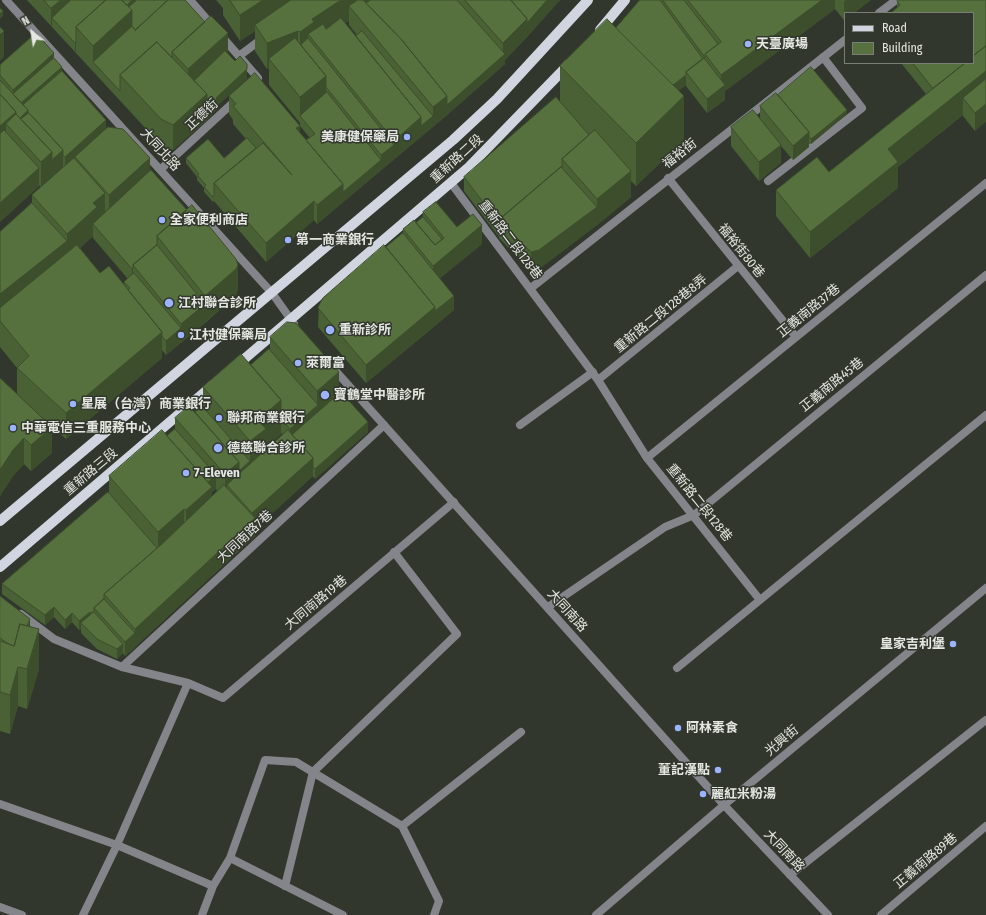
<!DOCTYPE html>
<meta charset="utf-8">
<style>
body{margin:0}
#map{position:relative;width:986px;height:915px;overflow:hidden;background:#32372e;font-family:"Fira Sans Condensed",sans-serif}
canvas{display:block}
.legend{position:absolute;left:844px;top:12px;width:130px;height:52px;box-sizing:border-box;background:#32372e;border:1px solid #7a7e76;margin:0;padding:5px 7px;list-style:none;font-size:12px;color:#e5e8e2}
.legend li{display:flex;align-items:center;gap:8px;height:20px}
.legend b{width:20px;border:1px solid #7a7e76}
.north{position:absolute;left:12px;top:12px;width:40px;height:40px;-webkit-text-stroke:3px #32372e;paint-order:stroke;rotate:330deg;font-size:11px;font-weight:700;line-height:16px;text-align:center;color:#e5e8e2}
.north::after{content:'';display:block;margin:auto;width:14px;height:18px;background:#e5e8e2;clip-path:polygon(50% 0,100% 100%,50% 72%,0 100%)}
</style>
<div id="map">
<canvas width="986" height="915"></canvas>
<ul class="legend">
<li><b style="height:5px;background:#d1d5e0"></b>Road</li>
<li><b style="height:11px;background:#56703e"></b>Building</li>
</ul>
<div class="north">N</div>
</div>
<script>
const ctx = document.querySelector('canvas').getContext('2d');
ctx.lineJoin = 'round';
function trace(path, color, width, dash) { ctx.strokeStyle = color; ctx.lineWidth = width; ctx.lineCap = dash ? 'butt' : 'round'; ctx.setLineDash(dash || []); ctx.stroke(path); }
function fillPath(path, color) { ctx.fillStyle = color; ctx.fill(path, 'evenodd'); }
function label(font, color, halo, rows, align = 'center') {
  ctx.font = font + ' "Fira Sans Condensed","Noto Sans TC",sans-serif'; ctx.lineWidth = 3; ctx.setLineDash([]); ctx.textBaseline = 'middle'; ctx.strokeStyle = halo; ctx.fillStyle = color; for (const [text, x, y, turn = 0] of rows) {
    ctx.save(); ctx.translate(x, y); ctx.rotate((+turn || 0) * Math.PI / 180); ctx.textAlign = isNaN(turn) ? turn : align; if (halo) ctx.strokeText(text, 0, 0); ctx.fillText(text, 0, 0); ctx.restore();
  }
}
trace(new Path2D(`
 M190 0 258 78 255 81
 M879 13 896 0
 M239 56 263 38
 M161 169 237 99
 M668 178 796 337
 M768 181 862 108 823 57
 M451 183 598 380 647 458 760 600 986 415
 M531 288 845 40
 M598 380 738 266
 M520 425 593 372
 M647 458 986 183
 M548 607 665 527 694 515 986 275
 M21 614 54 639 122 667 188 683 223 698 454 502
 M122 667 384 425
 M677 668 760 600
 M0 804 117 845 213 886
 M402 826 521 732
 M230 858 343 915
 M790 875 986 720
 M285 886 313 772 457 634 394 552
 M0 907 22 915
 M83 915 117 845 188 683
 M202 915 213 886 230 858 265 760 296 762 402 826 439 901 434 915
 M881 915 986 826`), '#83858a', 8);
trace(new Path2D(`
 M6 0 272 293 294 324
 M332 367 724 805 828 915
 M596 915 724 805 986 588`), '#83858a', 8);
trace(new Path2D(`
 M600 30 625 0
 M236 366 469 167 569 64
 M0 521 453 140 497 99 588 0
 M0 567 213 385`), '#d1d5e0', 10);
fillPath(new Path2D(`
 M27 0H185L228 53 247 79 217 106V109L207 119V118V120L173 150 161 145Z
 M216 0H560L527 37 505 60V64L447 115 317 224 314 220 266 262 214 201 213 202 204 192V188L197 180V177L186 163V158H224L246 139 233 124V120L229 114V96L300 125V123L269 85V68L267 69 255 51V31L240 41 223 15V8ZM349 21V25L357 35 356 36 345 23ZM300 126 310 138 306 140 300 133Z
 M640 0H871L854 13H845V19L844 20 835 9 725 91V100L707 113 686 86V85L678 91 684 140 636 186 631 181V197L597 225 539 269 531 271 499 238V237L464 191V177L560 101V66L616 28Z
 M986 0 975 131 963 116V115L898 167V188L810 258 776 216V190L829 172 926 94 901 63H973L897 8V1Z
 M54 58 62 71 106 129 150 172 238 290 236 295 205 323 166 355 162 350V358L66 439 25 402 52 453 31 471 24 464 13 476 0 496V378L17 394V368L0 347V232L32 203V195L41 188 39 185V186L0 222V65ZM93 236V238L128 279 124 282V285L100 273 80 248Z
 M778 95 847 114 811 144 809 142V147L793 160 781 146V163L759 181 731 146V127L760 119V106Z
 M423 212 457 227 482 244 440 278 454 310 366 383 318 327 319 305 403 233V229L416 223 423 217Z
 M270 337 339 393 368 432 315 479 313 476 255 529V536L125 656 123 653 117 659 97 649 81 633V629L79 630 72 622 65 629 54 617 45 625 2 594V584L109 493V476L167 436 175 429V418L195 412 203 407V387L251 365 270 349ZM281 433 283 435 266 450V448L281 434ZM216 489 217 491 212 496V492Z
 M0 596 30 627 39 669 27 709 18 706 10 734 0 731Z`), '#4a6035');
fillPath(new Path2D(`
 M61 0H81L52 18V26L51 27V8Z
 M132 0H142L122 19 119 11Z
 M263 0H302L255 25V31L240 41V15Z
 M341 0H380L364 10 349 6V21L315 43 308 34V52L300 54V32L312 19Z
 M547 0H560L527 37 505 60V64L447 115 343 202V192L381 160V155L394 145V141L421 117 433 116V107L447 96 503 56V43L527 19Z
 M822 0H835V9L725 91V100L707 113V99L721 88V75Z
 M846 0H871L854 13H845V19L844 20V2Z
 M132 10V36L93 62V72V46Z
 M3 11V16L0 19V14Z
 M4 31V57L0 61V35Z
 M298 31V52L269 59V68L267 69V43Z
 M228 33V59L188 89V69Z
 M75 43H76V52L75 53Z
 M54 53V72L13 94V90Z
 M247 64V79L217 106V109L207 119V109L216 98Z
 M62 67V81L18 123 21 103Z
 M986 71V97L963 98V115L898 167V188L810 258V232L888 149Z
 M686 75V85L657 107V97Z
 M326 76V102L300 117V97Z
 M207 94V120L173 150V125Z
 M684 96V140L636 186V143Z
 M986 104V122L975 131V113Z
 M847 110V114L811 144V139Z
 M16 112V134L6 124V146L0 152V126Z
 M106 120V130L65 167V157Z
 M300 126V144L296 128Z
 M809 132V147L793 160V146Z
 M781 145V163L759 181V162Z
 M63 150V168L41 188V162L52 152Z
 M150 158V184L109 220V195Z
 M39 168V186L0 222V203Z
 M631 171V197L597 225V199Z
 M343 184V202L317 224V205Z
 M105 193V219L93 224V236L67 260 0 313V294L67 241V234L93 203Z
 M314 201V220L266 262V243Z
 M597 207V225L539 269 531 271V252Z
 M482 225V244L433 284V266Z
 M238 265V290L236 295 205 322V296Z
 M133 268V282L132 283V269Z
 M454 296V310L366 383V365L435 307Z
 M205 304V323L181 342V324Z
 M181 328V343L166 355V341Z
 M162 332V358L66 439V413Z
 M339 372V398L290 442V429L317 406V391Z
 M281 400V434L266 448V462L250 475V441L258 420Z
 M368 422V432L315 479V469Z
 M52 427V453L31 471V445Z
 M24 438V464L13 476 0 496V470L13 450Z
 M313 458V476L255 529V536L135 647V629L252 520V513Z
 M250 461V475L227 485V499L225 500V474L239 462Z
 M216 475V489L212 492V513L186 536V510L202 487Z
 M184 509V535L158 555V532Z
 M54 607V617L45 625V615Z
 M90 612V621L81 623V629L79 630V621Z
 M72 613V622L65 629V620Z
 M30 619V629L19 648Z
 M39 629V669L27 709V669Z
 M135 633V648L125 656V642Z
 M123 644V654L117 659V649Z
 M18 667V706L10 734V695Z`), '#3c4e2b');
const building = new Path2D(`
 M44 0H61L51 8Z
 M71 0H106L76 27V43H75L52 18Z
 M106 0H122L132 10 93 46 76 27Z
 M122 0H132L127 5Z
 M137 0H168L135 30 132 26V10L129 7Z
 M168 0H185L205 22 172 52V58L157 42 120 75V91L93 62 132 26 135 30Z
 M230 0H263L240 15Z
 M291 0H341L312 19 314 22 300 32 298 31 267 43 255 25Z
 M358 0H363L401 39 447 96 433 107 349 6Z
 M371 0H457L505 54 447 105V96L401 39 366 3Z
 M465 0H511L527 19 503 43Z
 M511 0H547L527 23V19Z
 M640 0H660L703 59 686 72V75L673 85 616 28Z
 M663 0H684L718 44 705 54V57Z
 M688 0H822L721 75 705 54 721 42Z
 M898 0H986V46L973 56V13H891L900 5 897 1Z
 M0 8 3 11 0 14Z
 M211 16 228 33 188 69 172 52Z
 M341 18 421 117 394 141 308 34 323 24 326 29Z
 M607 19 684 96 636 143 560 66Z
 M0 27 4 31 0 35Z
 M362 31 433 116 421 126V117L356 36Z
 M36 33 54 53 13 90 0 75V65Z
 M295 38 326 76 300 97 269 59Z
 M308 38 394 145 381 155 326 87V76L301 45Z
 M157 42 207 94 173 125 161 119 120 75Z
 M986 46V71L888 149 898 162 810 232 776 190 817 157 829 172 965 63H973V56Z
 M225 51 235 61 240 56 247 64V69L216 98 217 99 207 109V94L194 81Z
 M54 58 62 67 21 103 13 94Z
 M704 58 725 85 707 99 686 72Z
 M913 63H965L933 88Z
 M811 67 847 110 811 139 809 137V132L778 95Z
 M62 71 106 120 65 157 63 155V150L29 113H28V110L23 105Z
 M255 73 300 126 296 128 343 184 317 205 314 201 266 243 214 183 263 143 292 175 233 106 236 104 229 96Z
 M986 79V104L975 113 963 98Z
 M0 80 28 110 20 118 16 114V115V112L0 94Z
 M327 92 381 160 343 192V184L306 140 315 134 300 116Z
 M776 93 809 132 793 146 760 106Z
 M0 94 16 112 0 126Z
 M556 97 589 135 562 159V168L561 167 499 220V223L464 177Z
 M753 110 781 145 759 162 731 127Z
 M29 113 63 150 52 160V152L21 119Z
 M16 114 52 152 41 162 6 124Z
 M108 127 123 129 150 158 109 195 75 157Z
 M4 130 39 168 0 203V134Z
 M595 130 631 171 597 199 562 159Z
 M247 138 256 148 214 183V196L213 197 204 187 206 185 197 175 199 174 186 158 208 139 224 158Z
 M74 158 105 193 93 203 97 207 67 234 32 195Z
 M561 167 597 207 539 250 531 252 499 220Z
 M151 170 187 210 157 236V245L133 265V268L132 269 93 224Z
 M436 202 457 227 473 214 482 225 433 266 403 229 414 220 435 245 444 238 423 212Z
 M32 203 67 241 0 294V232Z
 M192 205 236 259 238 265 236 269 205 296 157 236Z
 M423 217 442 239 435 245 416 223Z
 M403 233 454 296 435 311V307L386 247Z
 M77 245 100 273 109 266 162 332 66 413 17 368 29 356 0 321V308Z
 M157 245 205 304 181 324 133 265Z
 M384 245 435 307 366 365 318 308 319 305 323 298Z
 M134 273 181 328 166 341 162 336V332L128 290 130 288 124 282Z
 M287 322 296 323 339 372 317 391 270 337Z
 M269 349 318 405 290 429 281 418V400L251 365Z
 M241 354 281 400 258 420 266 429 250 441 203 387Z
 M0 378 52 427 31 445 24 438 13 450 0 470Z
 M341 392 368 422 315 469 313 467V458L292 435Z
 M189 406 239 462 225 474 175 418Z
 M202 406 250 461 239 471V462L195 412Z
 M175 429 216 475 208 482 167 436Z
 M162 430 212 487 186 510 184 509 158 532 109 476Z
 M288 430 313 458 252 513 227 485Z
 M224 485 255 518 135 629 104 594 162 544Z
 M108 492 157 548 104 594V599L94 608V611L91 613 90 612 79 621 72 613 65 620 54 607 45 615 2 584Z
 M0 596 30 619 27 626 20 624 14 646 7 643 0 638Z
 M104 599 135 633 125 642 94 608Z
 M94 612 123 644 117 649 97 639 81 623Z
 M20 624 39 629 27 669 18 667 10 695 0 692V641L14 646Z`);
fillPath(building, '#56703e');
trace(building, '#3c4e2b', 1);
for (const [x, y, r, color] of [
 [748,44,4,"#9bb4fd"],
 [407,137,4,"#9bb4fd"],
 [162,220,4,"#9bb4fd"],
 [288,240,4,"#9bb4fd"],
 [169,303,5,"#9bb4fd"],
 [330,330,5,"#9bb4fd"],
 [181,335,4,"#9bb4fd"],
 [298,363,4,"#9bb4fd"],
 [325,395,5,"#9bb4fd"],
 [73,404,4,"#9bb4fd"],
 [219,418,4,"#9bb4fd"],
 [13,428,4,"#9bb4fd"],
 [218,448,5,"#9bb4fd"],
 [186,473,4,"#9bb4fd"],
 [953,644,4,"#9bb4fd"],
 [678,728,4,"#9bb4fd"],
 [718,770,4,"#9bb4fd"],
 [703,794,4,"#9bb4fd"]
]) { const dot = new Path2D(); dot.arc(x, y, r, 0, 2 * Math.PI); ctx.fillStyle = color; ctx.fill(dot); trace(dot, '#32372e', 1.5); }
label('bold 13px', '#e5e8e2', '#32372e', [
 ["天臺廣場",756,44],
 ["美康健保藥局",399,137,"right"],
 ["全家便利商店",170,220],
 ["第一商業銀行",296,240],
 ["江村聯合診所",178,303],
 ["重新診所",339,330],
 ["江村健保藥局",189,335],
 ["萊爾富",306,363],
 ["寶鶴堂中醫診所",334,395],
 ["星展（台灣）商業銀行",81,404],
 ["聯邦商業銀行",227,418],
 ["中華電信三重服務中心",21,428],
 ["德慈聯合診所",227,448],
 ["7-Eleven",194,473],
 ["皇家吉利堡",945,644,"right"],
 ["阿林素食",686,728],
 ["董記漢點",710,770,"right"],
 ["麗紅米粉湯",711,794]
], 'left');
label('13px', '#e5e8e2', '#32372e', [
 ["正德街",202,115,-43],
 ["大同北路",160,150,48],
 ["福裕街",680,154,-38],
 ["重新路二段",457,159,-42],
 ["重新路二段128巷",510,240,53],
 ["福裕街80巷",741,251,51],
 ["正義南路37巷",809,311,-39],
 ["重新路二段128巷8弄",661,314,-39],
 ["正義南路45巷",832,385,-39],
 ["重新路三段",91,472,-40],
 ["重新路二段128巷",699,503,51],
 ["大同南路7巷",245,537,-43],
 ["大同南路19巷",316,603,-40],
 ["大同南路",567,611,48],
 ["光興街",782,741,-40],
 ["大同南路",784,851,47],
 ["正義南路89巷",926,861,-40]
]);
</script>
